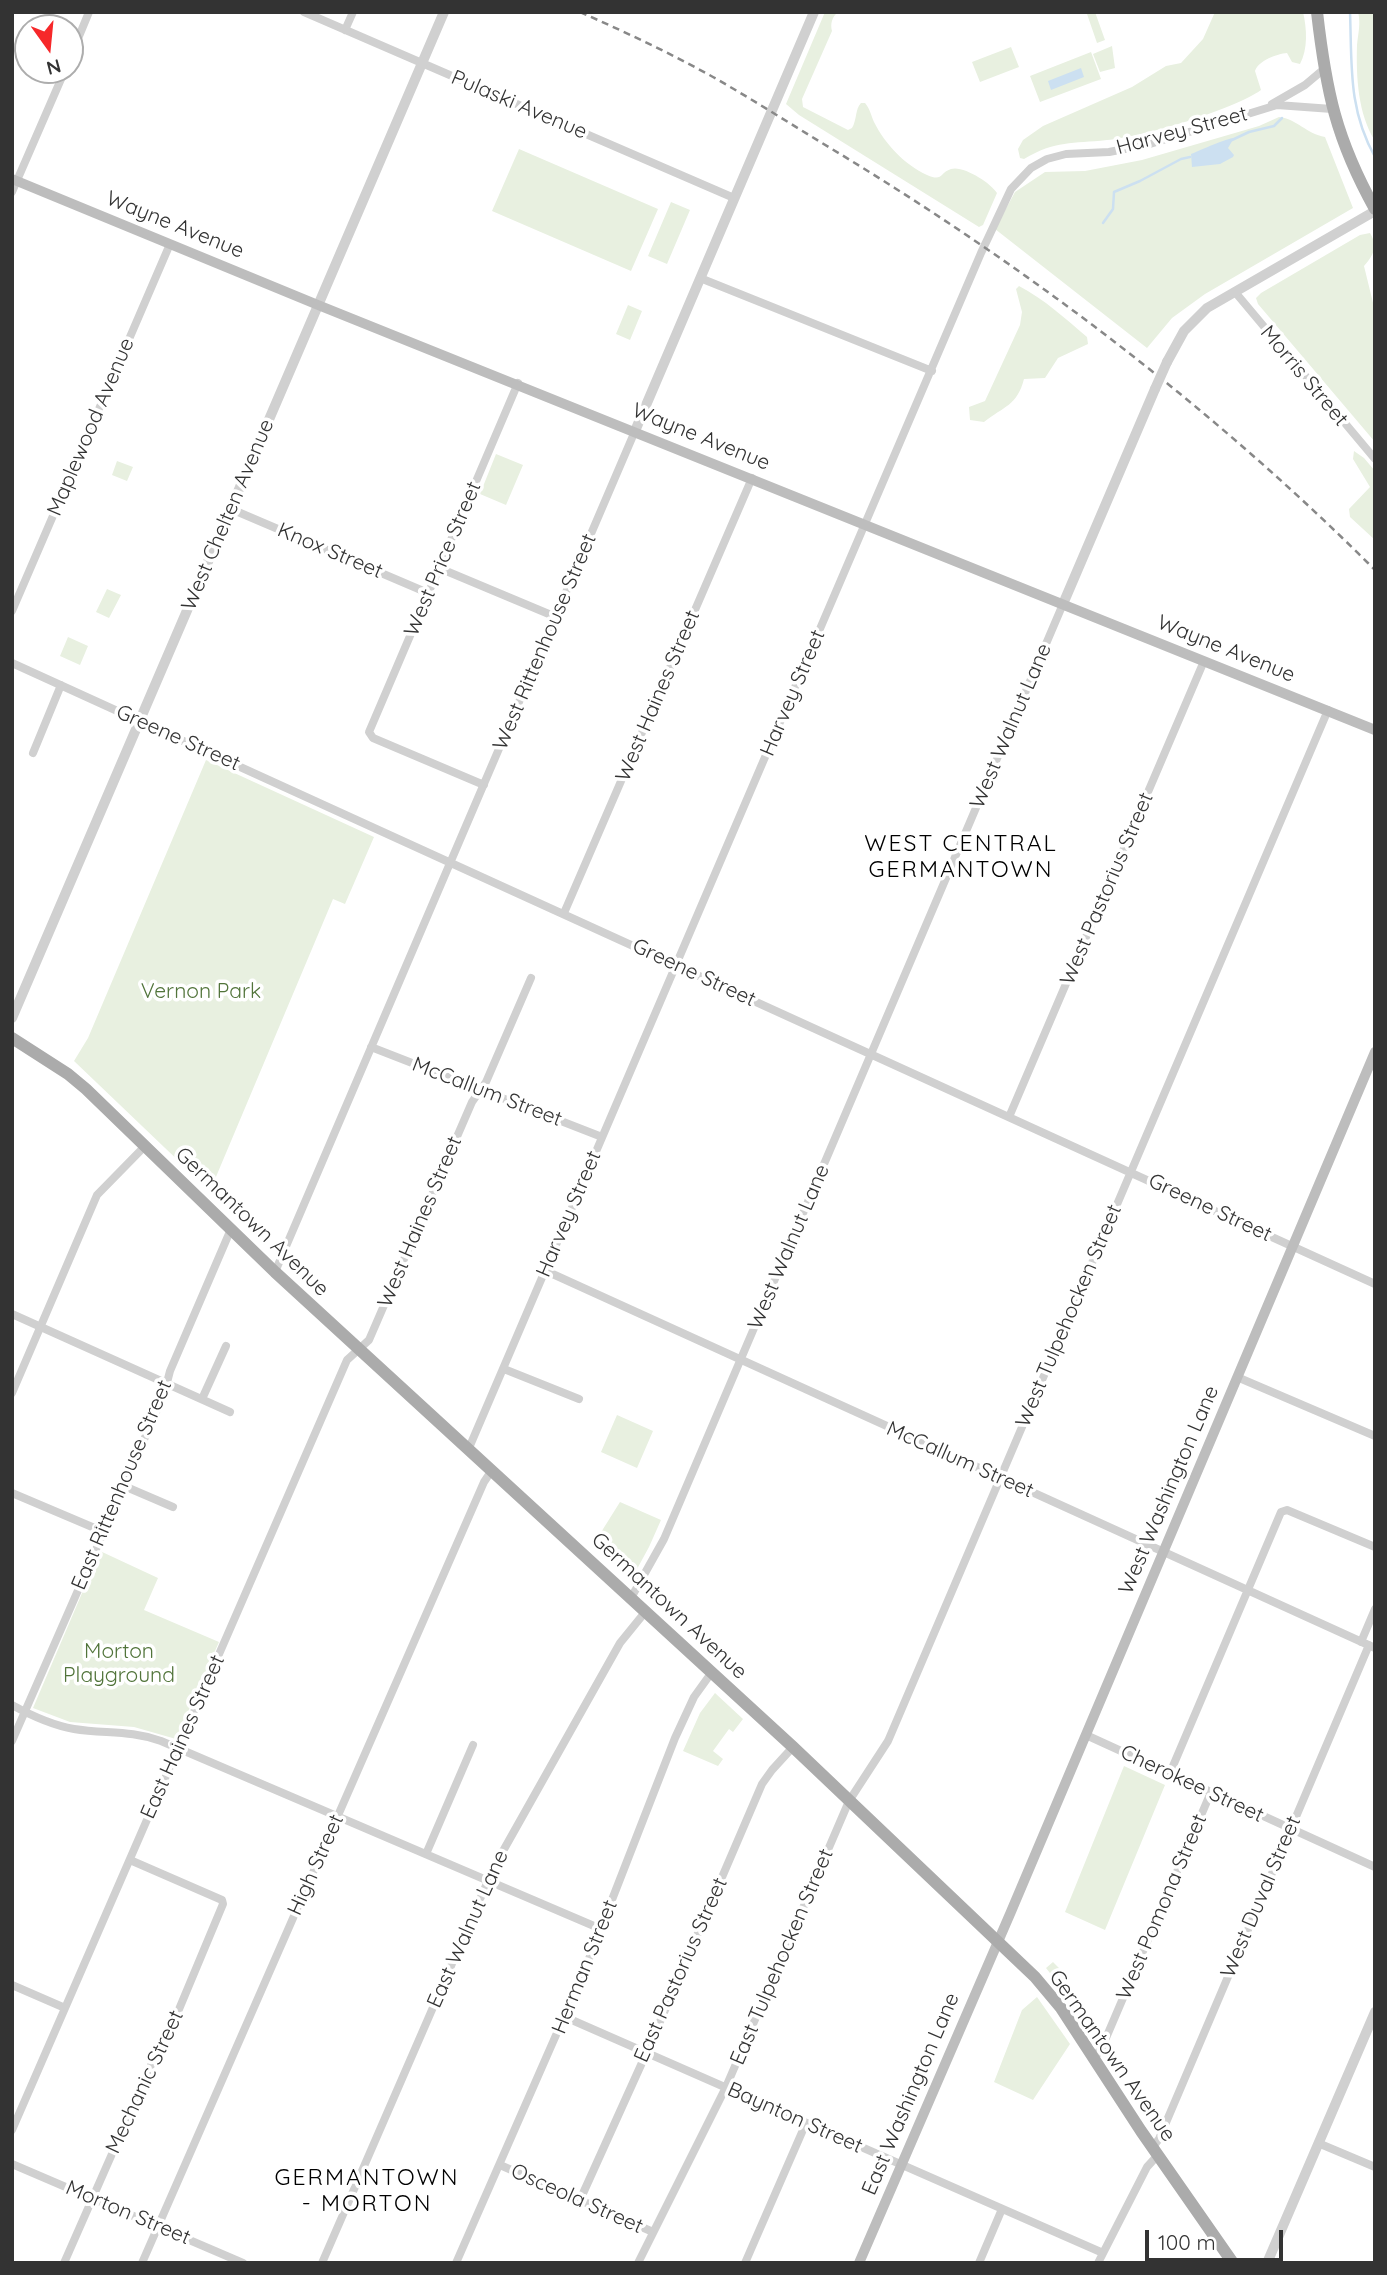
<!DOCTYPE html>
<style>
body{margin:0}
#map{position:relative;width:1387px;height:2275px;overflow:hidden;background:#fff;font-family:Quicksand,sans-serif}
canvas{display:block}
.frame{position:absolute;inset:0;border:14px solid #333;pointer-events:none}
.north{position:absolute;left:14px;top:14px;width:70px;height:70px;box-sizing:border-box;background:#fff;border:2px solid #adadad;border-radius:50%;rotate:165deg;font-size:19px;font-weight:700;line-height:28px;text-align:center;color:#333}
.north::after{content:'';display:block;margin:auto;width:24px;height:32px;background:#f6282a;clip-path:polygon(50% 0,100% 100%,50% 72%,0 100%)}
.scale{position:absolute;left:1145px;top:2230px;width:138px;height:32px;box-sizing:border-box;border:4px solid #333;border-top:0;padding-left:9px;font-size:21px;line-height:24px;white-space:nowrap;color:#333;-webkit-text-stroke:5px #fff;paint-order:stroke}
</style>
<div id="map">
<canvas width="1387" height="2275"></canvas>
<div class="frame"></div>
<div class="north">N</div>
<div class="scale">100 m</div>
</div>
<script>
const ctx = document.querySelector('canvas').getContext('2d');
ctx.lineJoin = 'round';
function fillPath(path, color) { ctx.fillStyle = color; ctx.fill(path, 'evenodd'); }
function trace(path, color, width, dash) { ctx.strokeStyle = color; ctx.lineWidth = width; ctx.lineCap = dash ? 'butt' : 'round'; ctx.setLineDash(dash || []); ctx.stroke(path); }
function label(font, color, halo, rows, align = 'center') {
  ctx.font = font + ' Quicksand,sans-serif'; ctx.lineWidth = 7; ctx.setLineDash([]); ctx.textBaseline = 'middle'; ctx.strokeStyle = halo; ctx.fillStyle = color; for (const [text, x, y, turn = 0] of rows) {
    ctx.save(); ctx.translate(x, y); ctx.rotate((+turn || 0) * Math.PI / 180); ctx.textAlign = isNaN(turn) ? turn : align; if (halo) ctx.strokeText(text, 0, 0); ctx.fillText(text, 0, 0); ctx.restore();
  }
}
fillPath(new Path2D(`
 M825 12H838C832 17 830 24 832 31L802 99 803 107 848 130 852 128C857 120 855 109 861 103H865C870 109 871 115 874 122 885 144 905 165 927 175 943 182 939 173 951 169 963 165 991 183 997 193L983 225 979 227 799 115 786 104Z
 M1095 12 1105 40 1097 43 1087 14Z
 M1215 12H1303C1307 29 1308 49 1300 64L1292 62 1287 53C1277 54 1259 60 1255 71L1261 90C1233 110 1142 137 1107 140 1072 144 1056 140 1024 159L1020 158 1018 149 1023 140 1043 126 1132 87 1166 66 1181 63 1203 39Z
 M1358 12H1375V141C1358 114 1356 77 1357 45 1358 33 1361 24 1358 12Z
 M1112 46 1115 68 1100 72 1093 54Z
 M1011 47 1019 67 980 82 972 62Z
 M1091 52 1101 79 1040 102 1030 76Z
 M1279 117C1297 119 1307 134 1325 137L1353 208 1205 294 1172 318 1147 348 995 229 1015 192 1045 172 1085 171 1142 160 1259 126Z
 M519 149 658 209 631 271 492 211Z
 M671 202 690 210 667 264 648 256Z
 M1370 233C1378 246 1374 255 1364 266L1375 311V442L1258 304 1256 298 1261 293 1360 235Z
 M1019 286C1044 299 1066 319 1087 337L1088 344 1058 358 1045 378 1024 379C1017 406 1004 406 984 422L970 420 969 407 985 401 1020 325 1022 312 1016 289Z
 M628 305 642 311 630 340 616 334Z
 M1354 451 1364 458 1375 471V540L1350 517 1349 509 1370 487 1353 459Z
 M496 454 523 465 506 505 480 494Z
 M117 461 133 467 127 481 112 475Z
 M107 589 121 595 109 618 96 612Z
 M68 637 88 646 80 665 60 656Z
 M206 760 374 837 345 904 333 899 210 1191 74 1061 88 1038Z
 M617 1415 653 1431 637 1468 601 1452Z
 M620 1502 661 1520 649 1547 631 1580 593 1545Z
 M100 1551 158 1578 144 1610 219 1642 176 1739 134 1727 70 1722 33 1708Z
 M715 1693 743 1719 733 1732 729 1729 713 1751 723 1759 718 1766 683 1751 700 1713Z
 M1124 1766 1165 1785 1105 1930 1065 1912Z
 M1053 1962 1066 1975 1057 1982 1046 1968Z
 M1037 1997 1070 2044 1033 2100 994 2082 1022 2010Z`), '#e8f0e0');
fillPath(new Path2D(`
 M1081 68 1084 77 1051 90 1048 81Z
 M1234 138 1228 148 1234 155 1233 157 1220 164 1192 167 1191 154C1201 150 1227 138 1234 138Z`), '#cce0f1');
trace(new Path2D(`
 M1350 12C1352 65 1348 109 1375 157
 M1232 140 1249 132 1274 126 1282 118
 M1103 223 1113 209 1114 192 1140 181 1181 159 1190 157`), '#cce0f1', 2.5);
trace(new Path2D(`
 M304 12 734 198
 M345 30 353 12
 M70 58 89 12
 M1272 104 1305 85 1324 69
 M12 192 65 70
 M700 278 932 371
 M1235 292 1375 459
 M231 509 428 593
 M439 568 556 617
 M12 611 170 244
 M12 663 1375 1284
 M33 753 61 685
 M484 785 373 738 369 732 518 383
 M564 913 752 478
 M371 1047 602 1137
 M1009 1117 1204 661
 M546 1271 1375 1648
 M275 1272 635 431
 M12 1314 230 1412
 M504 1369 579 1399
 M1237 1377 1375 1436
 M12 1393 97 1195 145 1146
 M202 1399 226 1346
 M469 1448 981 253 1011 189 1031 168 1047 159 1066 154 1109 152 1150 144 1277 105 1332 109
 M124 1486 173 1507
 M12 1493 104 1532
 M631 1598 664 1539 1063 604
 M1361 1642 1375 1609
 M12 1705C32 1716 51 1725 74 1729 105 1734 130 1730 161 1741L601 1929
 M1086 1735 1375 1867
 M12 1741 164 1394 170 1371 231 1229
 M1170 1773 1281 1512 1287 1510 1375 1547
 M426 1854 473 1745
 M12 1985 65 2008
 M565 2017 1103 2253
 M1094 2059 1103 2045 1211 1792
 M12 2130 347 1360 369 1340 472 1102 486 1082 531 978
 M1318 2143 1375 2167
 M1152 2148 1159 2139 1369 1645
 M12 2164 243 2263
 M500 2165 653 2232
 M580 2200 650 2045 762 1784 772 1770 793 1747
 M64 2263 163 2038 172 2026 223 1904 222 1900 130 1860
 M142 2263 484 1482 492 1470
 M322 2263 494 1867 620 1643 646 1611
 M456 2263 585 1969 675 1738 694 1697 712 1672
 M638 2263 726 2087 849 1801 888 1741 1328 710
 M745 2263 806 2123
 M979 2263 1002 2209
 M1098 2263 1147 2167 1157 2156`), '#d0d0d0', 8);
trace(new Path2D(`
 M1167 362 1184 331 1207 308 1375 211
 M635 431 814 12
 M1063 604 1155 389
 M12 1018 444 12
 M1267 2263 1375 2012`), '#d0d0d0', 10);
trace(new Path2D(`
 M12 179 318 305 1375 730
 M859 2263 1010 1914 1375 1052`), '#bdbdbd', 10);
trace(new Path2D(`
 M1317 12C1326 91 1336 139 1375 209
 M12 1038 68 1074 86 1089 275 1272 793 1747 1035 1977 1061 2008 1141 2131 1233 2263`), '#ababab', 12);
trace(new Path2D(`
 M580 12C625 32 670 53 713 77 750 98 786 121 822 143 1022 263 1210 405 1375 570`), '#888', 2.5, [7, 5]);
trace(new Path2D(`
 M1155 389 1167 362`), '#d0d0d0', 10);
label('21px', '#333', '#fff', [
 ["Pulaski Avenue",519,105,23],
 ["Harvey Street",1182,131,-15],
 ["Wayne Avenue",175,225,22],
 ["Morris Street",1304,376,50],
 ["Maplewood Avenue",91,427,-67],
 ["Wayne Avenue",701,437,22],
 ["West Chelten Avenue",228,515,-67],
 ["Knox Street",330,551,23],
 ["West Price Street",443,559,-67],
 ["West Rittenhouse Street",545,642,-67],
 ["Wayne Avenue",1226,649,22],
 ["Harvey Street",793,693,-67],
 ["West Haines Street",658,696,-67],
 ["West Walnut Lane",1011,726,-67],
 ["Greene Street",178,738,24],
 ["West Pastorius Street",1107,889,-67],
 ["Greene Street",694,973,25],
 ["McCallum Street",487,1092,21],
 ["Greene Street",1210,1208,25],
 ["Harvey Street",569,1214,-67],
 ["Germantown Avenue",252,1222,44],
 ["West Haines Street",420,1222,-67],
 ["West Walnut Lane",789,1247,-67],
 ["West Tulpehocken Street",1069,1316,-67],
 ["McCallum Street",960,1460,24],
 ["East Rittenhouse Street",122,1485,-67],
 ["West Washington Lane",1169,1490,-67],
 ["Germantown Avenue",669,1606,43],
 ["East Haines Street",183,1737,-66],
 ["Cherokee Street",1192,1784,25],
 ["High Street",316,1865,-66],
 ["West Duval Street",1261,1897,-67],
 ["West Pomona Street",1162,1907,-67],
 ["East Walnut Lane",468,1929,-66],
 ["East Tulpehocken Street",782,1957,-67],
 ["Herman Street",585,1967,-68],
 ["East Pastorius Street",681,1970,-66],
 ["Germantown Avenue",1112,2056,55],
 ["Mechanic Street",145,2082,-65],
 ["East Washington Lane",911,2094,-67],
 ["Baynton Street",795,2118,24],
 ["Osceola Street",577,2199,24],
 ["Morton Street",128,2213,23]
]);
label('21px', '#51743a', '#fff', [
 ["Vernon Park",201,992],
 ["Morton",119,1652],
 ["Playground",119,1676]
]);
ctx.letterSpacing = '2px';
label('23px', '#000', '#fff', [
 ["WEST CENTRAL",961,844],
 ["GERMANTOWN",961,870],
 ["GERMANTOWN",367,2178],
 ["- MORTON",367,2204]
]);
ctx.letterSpacing = '0px';
</script>
